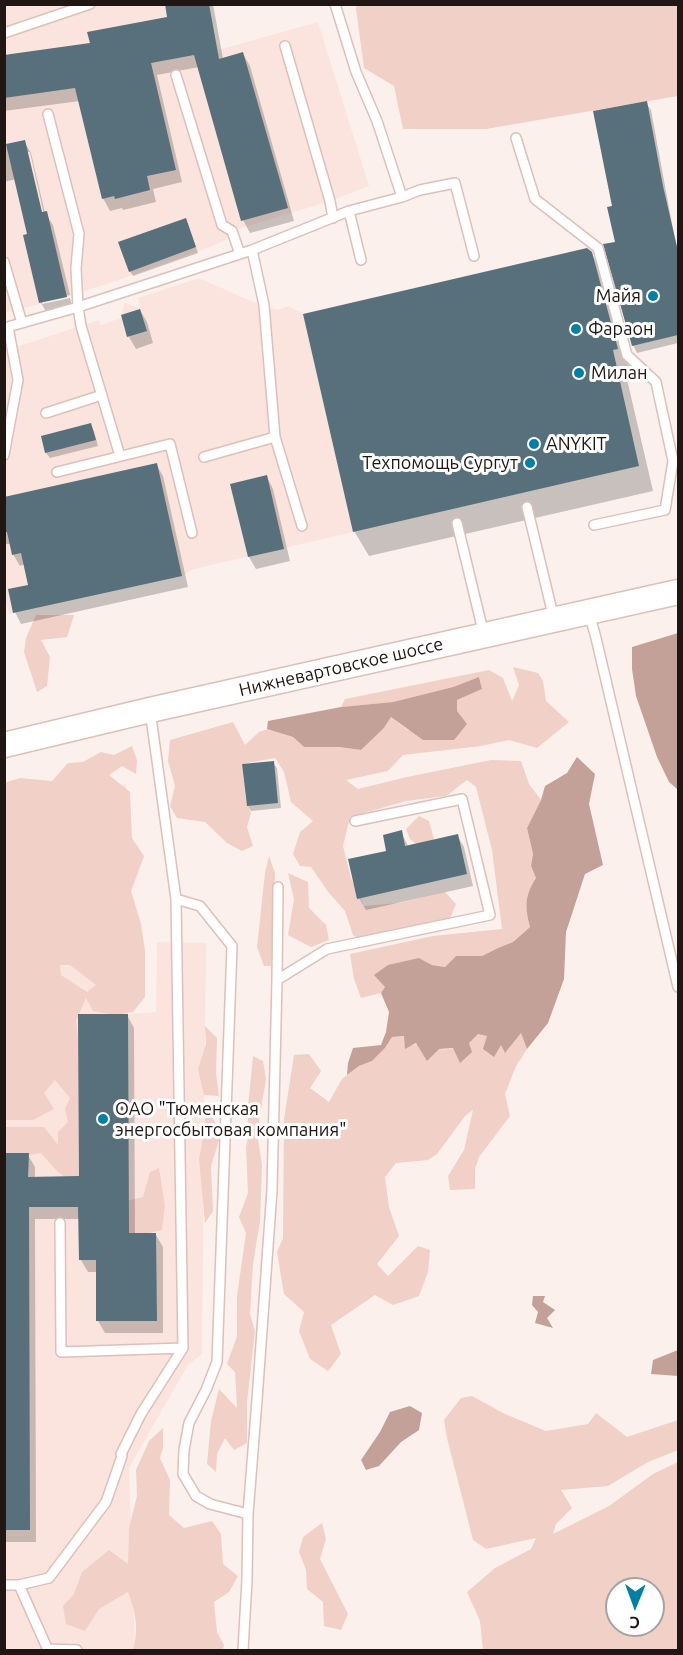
<!DOCTYPE html>
<meta charset="utf-8">
<style>
body{margin:0}
#map{position:relative;width:683px;height:1655px;overflow:hidden;background:#fbf0ec;font-family:Ubuntu,sans-serif}
canvas{display:block}
.frame{position:absolute;inset:0;border:6px solid #201613;pointer-events:none}
.north{position:absolute;left:605px;top:1577px;width:60px;height:60px;box-sizing:border-box;background:#fff;border:2px solid #a6a2a1;border-radius:50%;rotate:181deg;font-size:16px;font-weight:700;line-height:24px;text-align:center;color:#201613}
.north::after{content:'';display:block;margin:auto;width:21px;height:27px;background:#017fa5;clip-path:polygon(50% 0,100% 100%,50% 72%,0 100%)}
</style>
<div id="map">
<canvas width="683" height="1655"></canvas>
<div class="frame"></div>
<div class="north">С</div>
</div>
<script>
const ctx = document.querySelector('canvas').getContext('2d');
ctx.lineJoin = 'round';
function fillPath(path, color) { ctx.fillStyle = color; ctx.fill(path, 'evenodd'); }
function trace(path, color, width, dash) { ctx.strokeStyle = color; ctx.lineWidth = width; ctx.lineCap = dash ? 'butt' : 'round'; ctx.setLineDash(dash || []); ctx.stroke(path); }
function label(font, color, halo, rows, align = 'center') {
  ctx.font = font + ' Ubuntu,sans-serif'; ctx.lineWidth = 6; ctx.setLineDash([]); ctx.textBaseline = 'middle'; ctx.strokeStyle = halo; ctx.fillStyle = color; for (const [text, x, y, turn = 0] of rows) {
    ctx.save(); ctx.translate(x, y); ctx.rotate((+turn || 0) * Math.PI / 180); ctx.textAlign = isNaN(turn) ? turn : align; if (halo) ctx.strokeText(text, 0, 0); ctx.fillText(text, 0, 0); ctx.restore();
  }
}
fillPath(new Path2D(`
 M4 5H209L218 50 318 22 369 186 330 201 232 231 224 241 210 247 116 281 67 297 5 313Z
 M199 278 251 301 277 310 289 306 303 314 353 532 194 569 182 576 9 614 4 596V351L99 320 100 325 122 318 121 315 125 303 140 308 138 298Z
 M126 784 128 1014 156 1012 157 942 206 943 202 1354 188 1365 129 1468 135 1650H5L4 813Z`), '#fbe4de');
fillPath(new Path2D(`
 M357 4 678 5V96L486 129H403L394 86 364 68 356 9Z
 M36 615H74L67 637 41 640 50 657 47 686 37 692 24 652 26 638Z
 M513 667 538 673 543 681 546 701 569 722 537 748 509 740 481 746 403 755 388 771 346 780 358 789 407 777 491 760 521 761 529 784 541 800 527 828 533 854 531 866 536 878C524 895 525 908 530 927L513 942 498 948 482 956H456L445 967 432 965 419 958 385 987 381 993 361 998 354 979 350 954 433 936 502 929 492 850 476 787 467 780 446 796 406 801 350 817 343 846 351 878 364 906 399 903 445 892 456 904 448 923 369 945 353 935 345 911 329 893 311 867 300 866 293 854 300 832 313 821 291 802 284 772 275 758 242 764 246 801 251 813 247 827 253 846 242 851 227 843 205 822 177 818 170 806 175 786 168 761 170 740 233 722 245 745 259 732 267 729 293 737 304 747H339L361 750 384 728 391 717 408 730 457 711V700L482 689 479 677 453 687 393 702 341 707 345 699 489 670 503 678 512 701 519 685Z
 M132 746 137 760 136 774 122 766 109 775 130 792 132 838 144 856 131 891 141 924 145 951V997L133 1012 115 1015 93 1011 86 998 76 1021 81 1064 84 1172 72 1183 56 1170 41 1153 17 1157H5V1127H44L58 1145V1132L68 1122 65 1109 70 1098 55 1080 44 1093 54 1109 33 1120H5L4 1044 7 1042 4 1041V783L20 778 52 781 68 763 83 762 101 752 114 755ZM60 965H70L96 985 87 992 61 975Z
 M419 816 429 821 434 839 420 847 410 839 406 829Z
 M269 856 275 873 271 966H264L257 947 265 873Z
 M288 873 308 882 309 908 326 925 329 940 311 947 288 935 294 899Z
 M205 1026 217 1038 216 1074 219 1096 204 1095 198 1069 206 1044Z
 M521 1032 527 1049 516 1066 505 1094 510 1116 479 1157 475 1169V1189L450 1190 448 1176 464 1150 473 1110 465 1116 437 1154 428 1160 396 1163 385 1177 389 1207 399 1236 377 1264 388 1276 418 1246 430 1250 428 1272 419 1296 393 1305 375 1295 331 1325 341 1354 328 1371 310 1359 299 1331 304 1312 284 1294 277 1252 283 1238 284 1119 294 1055 309 1054 321 1071 310 1088 329 1102 342 1079 359 1066 372 1061 385 1048 392 1037 405 1036V1048C421 1040 422 1047 438 1049 455 1051 467 1045 479 1033 493 1038 498 1040 506 1052Z
 M253 1056 263 1061 266 1079 257 1133 262 1165 260 1221 253 1264 250 1314 255 1331 247 1402V1443L234 1450 225 1438 217 1454 216 1472 207 1464 211 1421 219 1389 237 1408 235 1372 227 1364 237 1336V1296L246 1233 239 1217 248 1193 246 1147 248 1138V1107Z
 M206 1105 221 1134 211 1166 213 1211 205 1223 199 1159 204 1132Z
 M159 1168 165 1206 162 1230 137 1236 117 1229 118 1203 143 1197 150 1172Z
 M472 1396 505 1414 546 1431 588 1424 596 1413 627 1437 678 1420V1450L648 1462 608 1486 561 1490 572 1508 556 1524 553 1534 609 1506 653 1474 678 1462V1650H483L480 1621 467 1592 495 1568 531 1549 536 1538 486 1549 473 1540 447 1438 444 1420 461 1398ZM617 1589H653V1625H617Z
 M163 1428V1448L160 1458 170 1480 169 1515 184 1528 212 1521 221 1534 223 1564 238 1576 229 1592 214 1602 217 1632 224 1645 223 1650H133C139 1628 136 1614 128 1592L99 1609 85 1631 66 1624 63 1606 74 1594 82 1572 109 1550 128 1564 129 1528 137 1496 136 1470 149 1441Z
 M322 1523 326 1539 320 1559 348 1614 341 1630 324 1626 323 1602 307 1589 306 1570 299 1552 303 1537Z`), '#f1d0c7');
fillPath(new Path2D(`
 M678 633V790L669 782 657 757 636 696 632 669V647Z
 M479 677 482 689 457 700V711L467 724 454 740H423L391 717 384 728 361 750 339 747H304L293 737 267 729 268 721 341 707 393 702 453 687Z
 M577 757 595 774 589 804 603 865 585 874 566 932 564 979 548 1023 527 1049 521 1033 505 1053 501 1045 494 1057 483 1049 487 1036 478 1034 469 1043 472 1052 460 1063 453 1048 439 1049 427 1061 416 1043 405 1049 404 1036 392 1037 385 1048 372 1061 359 1066 347 1075 348 1063 353 1048 381 1045 386 1032 389 1012 381 993 385 987 374 975 388 965 419 958 432 965 445 967 456 956H482L498 948 513 942 530 927C525 908 524 896 536 878L531 866 533 854 527 828 541 800 545 786 567 773Z
 M533 1296H545L543 1302 555 1310 547 1318 553 1328 535 1323 538 1312 532 1305Z
 M678 1350V1376L651 1374 653 1360Z
 M410 1406 422 1413 419 1430 401 1442 379 1466 366 1470 361 1460 380 1432 390 1412Z`), '#c4a198');
fillPath(new Path2D(`
 M166 4H213L223 59 243 54 250 66 294 221 250 233 243 220 199 67 157 75 182 182 153 189 156 202 123 210 122 208 110 211 103 198 80 101 4 111V56L92 44 169 18Z
 M646 103 651 110 678 256V343L637 353 633 345 616 243 613 207Z
 M24 141 31 153 45 213 53 225 70 295 42 301V304L70 298 73 309 48 315 41 303 25 236 29 235 16 179 4 182V146ZM26 152H30L45 219 43 220Z
 M188 225 198 253 133 276 130 271Z
 M591 253 606 278 631 374 626 375 653 491 369 556 354 531Z
 M140 310 147 322 153 343 136 349 129 337 123 316Z
 M90 425 94 431 98 446 50 458 46 453 43 438Z
 M156 464 163 476 188 587 21 624 15 612 30 586 25 564 20 566 13 554 11 544H4V498Z
 M267 477 273 489 290 561 256 569 249 557 232 485Z
 M273 763 277 768 281 808 251 811 248 806Z
 M401 832 408 846 457 835 464 847 473 886 366 910 359 898Z
 M127 1015 134 1028 135 1235H156L163 1247V1333H105L98 1321 97 1272H88L81 1260 80 1219H35L36 1542H4V1155H28L35 1167V1178H80Z`), '#0003');
fillPath(new Path2D(`
 M165 4H209L219 59 243 52 288 208 241 221 194 55 151 63 176 170 147 176 150 190 115 199 114 196 102 199 75 88 4 98V55L90 43 87 32 167 17Z
 M647 101 663 186 678 251V335L632 346 603 244 615 242 607 207 612 206 593 111Z
 M25 140 42 212 47 211 67 297 39 303 23 235 27 234 6 144Z
 M186 218 196 247 129 272 118 242Z
 M587 248 592 252 618 349 613 350 639 466 353 532 303 314Z
 M140 309 147 331 127 337 121 315Z
 M91 423 96 440 45 453 41 436Z
 M157 463 182 576 13 613 8 589 28 585 21 553 12 555 7 532H4V497Z
 M267 475 284 549 248 557 230 484Z
 M274 761 278 803 247 806 242 764Z
 M402 830 405 846 458 834 467 874 357 899 348 859 386 851 383 835Z
 M78 1014H128L129 1233H156L157 1321H96V1260H79L78 1207H29L30 1530H4V1153H29L28 1177 79 1176Z`), '#57707b');
const service = new Path2D(`
 M335 4 356 72 377 121 402 197
 M4 33 90 4
 M285 46 330 201 333 218
 M176 75 222 225 232 231 240 254
 M48 114 79 234 76 268 78 307 81 326 120 456
 M516 138 535 199 598 248 627 355 656 382 673 461 678 462
 M349 211 361 260
 M252 250 264 305 275 437 302 526
 M4 262 22 323
 M4 328 78 307 252 250 349 211 402 197 420 190 455 183 474 256
 M46 413 102 395
 M4 455 18 380 8 327
 M204 457 275 437
 M57 472 170 444 192 533
 M527 507 554 619
 M457 523 484 635
 M594 525 665 510 673 461
 M589 613 596 638 678 987
 M176 899 200 906 232 946 217 1362 206 1390 189 1423 184 1450 183 1474 196 1496 210 1504 248 1514
 M277 980 278 887
 M60 1223 61 1352 183 1348
 M4 1585H19L49 1578 106 1502 122 1456 121 1454 141 1414 183 1348 176 899 150 710
 M19 1585 48 1650
 M48 1649 77 1650
 M243 1650 247 1580 248 1514 257 1400 272 1190 277 980 327 949 490 915 462 799 355 821`);
const tertiary = new Path2D(`
 M4 745 150 710 678 592`);
trace(service, '#dcc0b9', 12);
trace(tertiary, '#dcc0b9', 27);
trace(service, '#fff', 9);
trace(tertiary, '#fff', 24);
for (const [x, y, r, color] of [
 [653,296,6,"#017fa5"],
 [576,329,6,"#017fa5"],
 [579,373,6,"#017fa5"],
 [534,444,6,"#017fa5"],
 [530,463,6,"#017fa5"],
 [103,1119,6,"#017fa5"]
]) { const dot = new Path2D(); dot.arc(x, y, r, 0, 2 * Math.PI); ctx.fillStyle = color; ctx.fill(dot); trace(dot, '#fff', 2); }
label('18px', '#201613', '#fff', [
 ["Майя",641,296,"right"],
 ["Фараон",588,329],
 ["Милан",591,373],
 ["ANYKIT",546,444],
 ["Техпомощь Сургут",518,463,"right"],
 ["ОАО \"Тюменская",115,1109],
 ["энергосбытовая компания\"",115,1130]
], 'left');
label('18px', '#201613', '#fff', [
 ["Нижневартовское шоссе",341,667,-13]
]);
</script>
